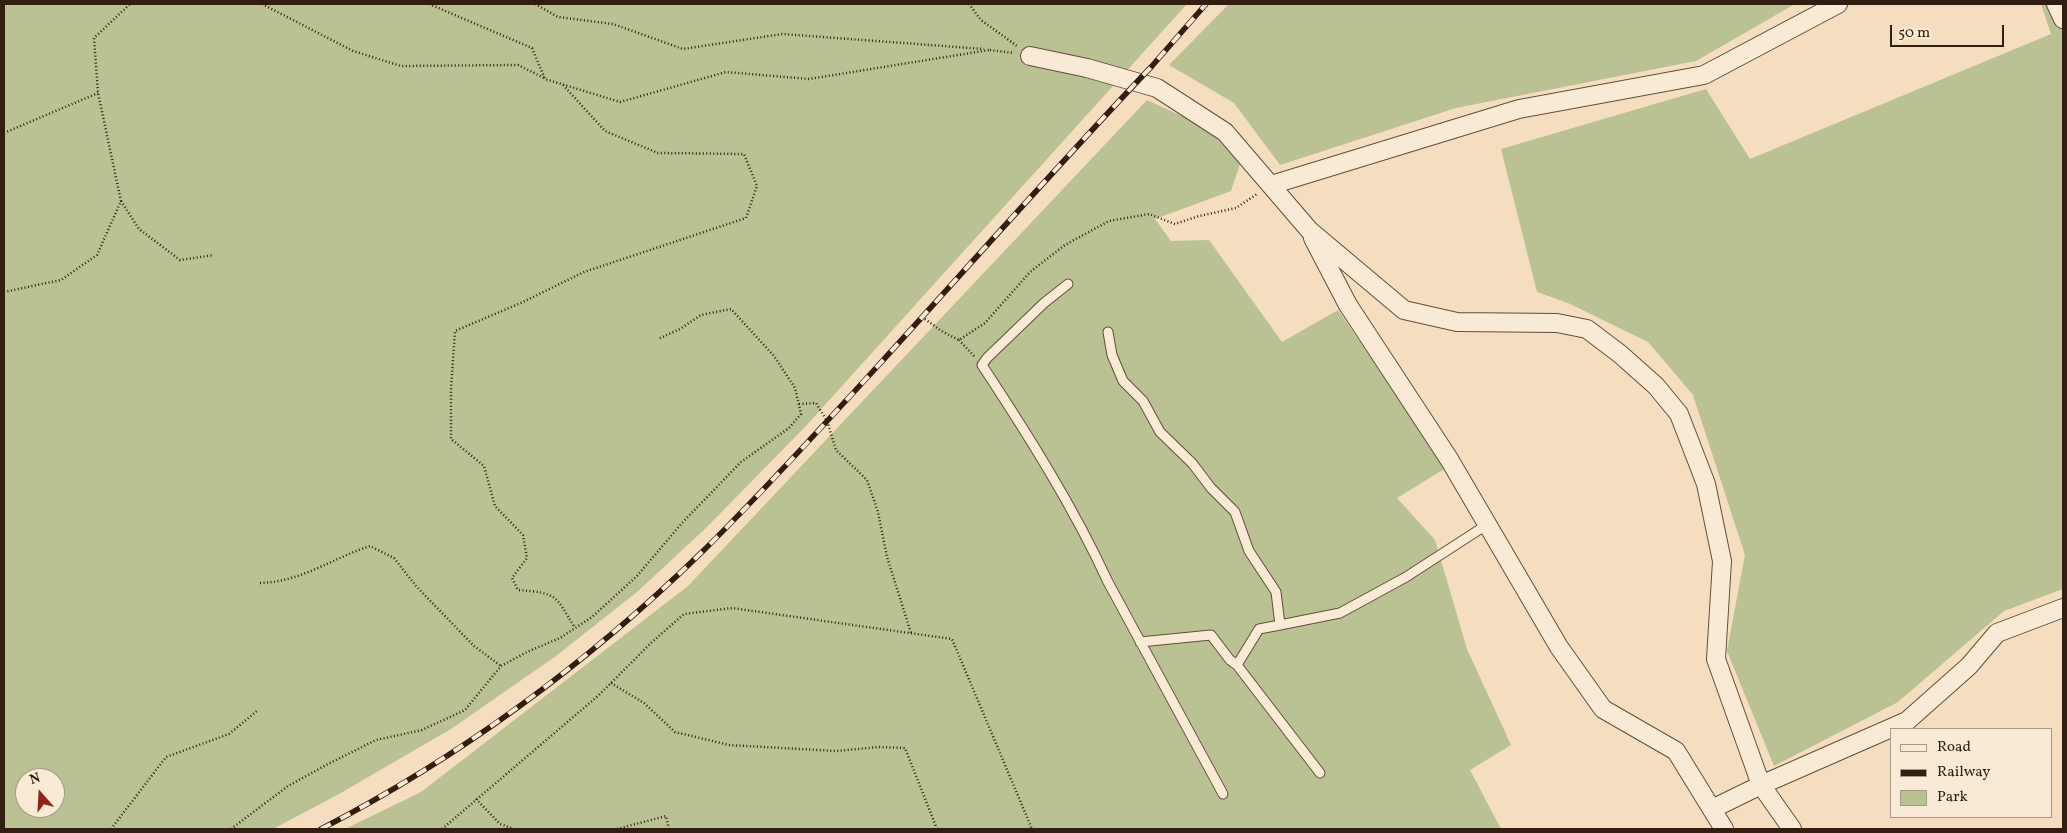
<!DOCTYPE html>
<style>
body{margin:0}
#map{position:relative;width:2067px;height:833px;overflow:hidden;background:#f5debf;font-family:Vollkorn,serif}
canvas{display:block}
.frame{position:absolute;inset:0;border:5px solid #311e10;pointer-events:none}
.legend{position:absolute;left:1890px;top:728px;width:162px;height:90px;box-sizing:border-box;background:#f8ead5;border:1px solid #a89886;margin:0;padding:6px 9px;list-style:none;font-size:15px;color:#311e10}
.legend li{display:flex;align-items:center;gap:10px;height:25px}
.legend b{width:25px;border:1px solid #a89886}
.north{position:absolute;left:15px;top:768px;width:50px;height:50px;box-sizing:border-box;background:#f8ead5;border:1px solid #a89886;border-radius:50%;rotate:341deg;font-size:14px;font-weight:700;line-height:20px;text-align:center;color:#311e10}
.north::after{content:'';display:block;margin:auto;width:18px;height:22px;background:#8f2418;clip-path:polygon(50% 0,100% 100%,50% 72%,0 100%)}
.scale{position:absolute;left:1890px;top:25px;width:114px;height:22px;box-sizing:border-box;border:2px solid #311e10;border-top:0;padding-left:6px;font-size:15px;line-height:18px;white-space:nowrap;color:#311e10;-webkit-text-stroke:4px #f8ead5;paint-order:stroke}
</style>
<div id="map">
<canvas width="2067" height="833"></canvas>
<div class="frame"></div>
<ul class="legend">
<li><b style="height:6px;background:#f8ead5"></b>Road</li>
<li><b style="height:6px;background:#311e10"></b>Railway</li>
<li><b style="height:14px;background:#bac193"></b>Park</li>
</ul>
<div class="north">N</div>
<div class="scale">50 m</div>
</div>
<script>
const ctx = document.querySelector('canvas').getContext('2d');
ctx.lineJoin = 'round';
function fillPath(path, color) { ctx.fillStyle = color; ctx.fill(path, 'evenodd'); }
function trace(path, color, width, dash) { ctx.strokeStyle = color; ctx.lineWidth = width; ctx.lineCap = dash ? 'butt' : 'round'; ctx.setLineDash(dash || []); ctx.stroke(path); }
fillPath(new Path2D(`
 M4 4H1187L805 427 706 528 637 592 556 656 451 729 339 794 273 829H4ZM25 778H55V808H25Z
 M1229 4H1795L1696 61 1456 108 1280 165 1234 103 1169 65Z
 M2041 4H2063V589L2004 611 1898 702 1774 766 1727 651 1745 555 1693 395 1648 342 1568 303 1537 292 1501 149 1706 89 1750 159 2051 34Z
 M1147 100 1208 128 1240 164 1231 191 1155 219 1171 241 1209 240 1282 342 1338 310 1446 468 1397 498 1435 540 1467 649 1511 745 1470 770 1501 829H345L421 792 688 586Z`), '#bac193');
const service = new Path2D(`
 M1068 284 1044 303 987 358 982 365C1028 435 1073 506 1108 582L1223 794
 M1108 332 1112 355 1123 381 1143 401 1160 432 1192 463 1211 488 1235 512 1249 551 1276 592 1280 625 1340 613 1406 577 1488 524
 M1140 642 1211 635 1230 660 1237 665 1259 629 1280 625
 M1237 665 1320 773`);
const minor = new Path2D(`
 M2056 4 2063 19
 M1030 56 1087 68 1157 88 1225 132 1310 231 1404 310 1457 322 1557 323 1587 329 1620 354 1656 386 1679 414 1706 484 1722 561 1716 659 1761 785 1792 829
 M1271 185 1519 109 1704 75 1838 4
 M1313 238 1348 305 1449 459 1559 647 1603 709 1676 751 1724 829
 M1712 809 1761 785 1907 721 1969 666 1997 633 2063 608`);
trace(service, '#624e3c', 11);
trace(minor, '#624e3c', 20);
trace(new Path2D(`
 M262 4 353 51 401 66 518 65 544 78
 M429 4 532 48 545 79 620 102 726 72 809 79 989 50
 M535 4 558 17 613 24 683 49 782 34 984 49
 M969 4 981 20 1017 46
 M990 50 1014 53
 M563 85 605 131 658 153 744 154 757 186 746 218 584 272 523 302 455 331 451 388V439L484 466 495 506 523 535 527 558 512 578 518 590C558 593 555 595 575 628
 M4 133 98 93
 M121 201 139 229 180 260 214 255
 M4 292 61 280 97 255 121 201 98 93 94 38 130 4
 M922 317 943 332 959 340 985 323 1030 272 1065 245 1109 221 1149 214 1175 224 1199 216 1236 208 1257 194
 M959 340 975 357
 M799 404 816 403 827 421 836 450 867 480 878 512 887 557 911 633
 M260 583C301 582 333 558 370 546L394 558 416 586 474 646 501 666
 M611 683 644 703 675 732 729 745 836 751 879 747 905 748 937 829
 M476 799 500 824 514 829
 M111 829 166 757 229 734 257 711
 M231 829 288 786 328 764 376 740 422 730 465 710 501 666 527 652 560 638 592 617 637 576 682 523 741 462 789 428 801 414 795 388 774 356 731 309 701 315 680 329 658 339
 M442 829 599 695 652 642 684 614 732 608 952 639 1032 829
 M617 829 666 816 669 829`), '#311e10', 2.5, [1, 2.5]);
trace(service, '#f8ead5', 9);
trace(minor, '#f8ead5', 18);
const rail = new Path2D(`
 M321 829C460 757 590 661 702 552 762 493 818 431 875 369 967 268 1058 165 1152 66L1206 4`);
trace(rail, '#311e10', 5.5);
trace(rail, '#f8ead5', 4, [11]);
</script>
